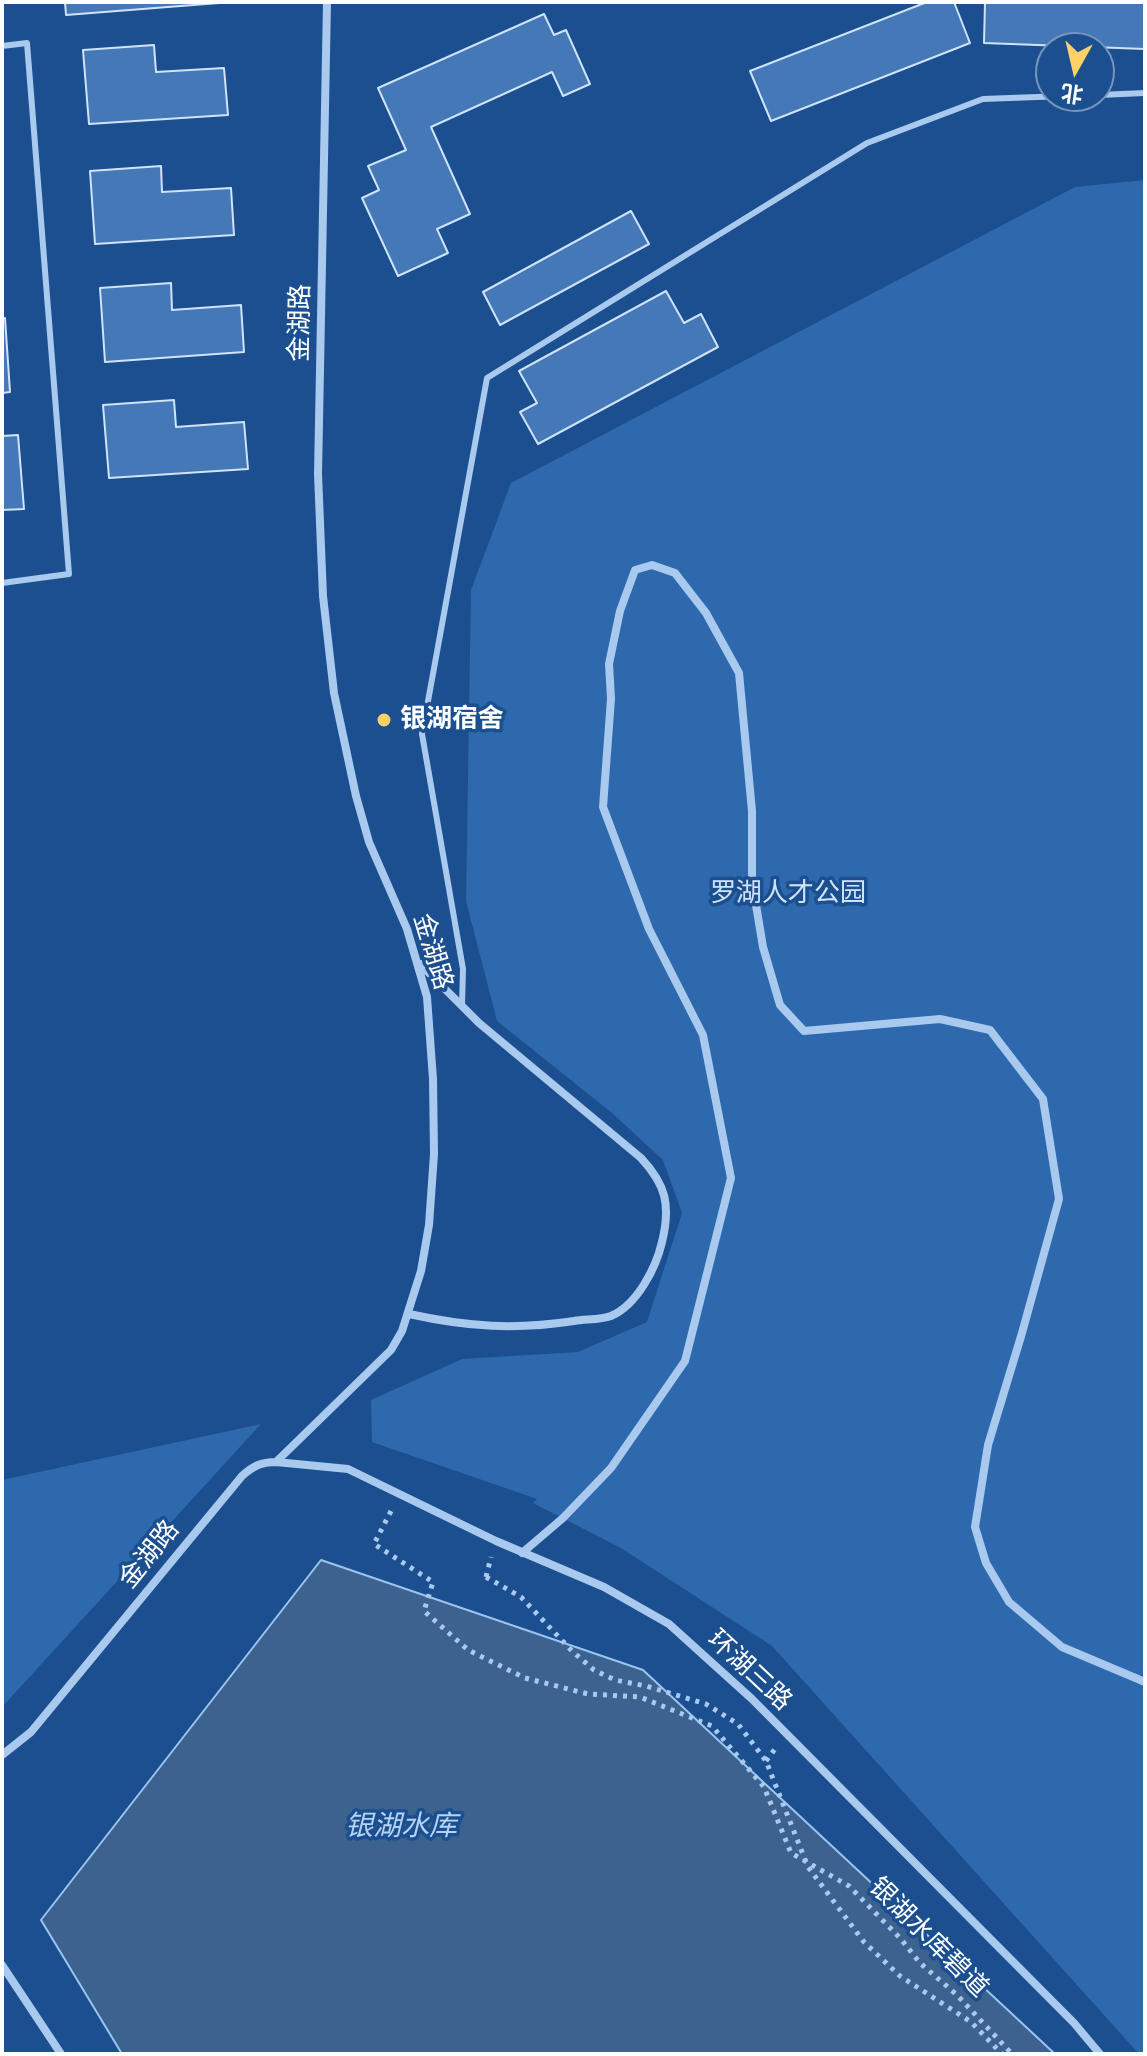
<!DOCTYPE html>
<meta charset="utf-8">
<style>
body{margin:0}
#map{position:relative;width:1147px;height:2056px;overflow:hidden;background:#1b4f8f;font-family:"Archivo Narrow","Noto Sans SC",sans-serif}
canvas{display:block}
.frame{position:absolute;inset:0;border:4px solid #fff;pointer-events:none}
.north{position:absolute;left:1035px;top:32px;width:80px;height:80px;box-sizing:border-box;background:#1b4f8f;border:2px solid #7695bc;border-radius:50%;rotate:188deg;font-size:22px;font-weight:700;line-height:32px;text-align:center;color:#fff}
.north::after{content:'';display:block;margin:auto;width:28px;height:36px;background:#ffd166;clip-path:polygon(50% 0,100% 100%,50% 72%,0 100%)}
</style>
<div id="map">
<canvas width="1147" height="2056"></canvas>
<div class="frame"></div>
<div class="north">北</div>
</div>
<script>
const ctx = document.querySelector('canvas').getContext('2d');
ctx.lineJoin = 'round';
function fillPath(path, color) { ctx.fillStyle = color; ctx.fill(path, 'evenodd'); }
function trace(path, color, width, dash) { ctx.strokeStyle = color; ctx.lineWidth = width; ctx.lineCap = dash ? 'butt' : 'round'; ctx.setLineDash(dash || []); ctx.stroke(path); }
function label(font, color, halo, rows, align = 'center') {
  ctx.font = font + ' "Archivo Narrow","Noto Sans SC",sans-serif'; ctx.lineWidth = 7; ctx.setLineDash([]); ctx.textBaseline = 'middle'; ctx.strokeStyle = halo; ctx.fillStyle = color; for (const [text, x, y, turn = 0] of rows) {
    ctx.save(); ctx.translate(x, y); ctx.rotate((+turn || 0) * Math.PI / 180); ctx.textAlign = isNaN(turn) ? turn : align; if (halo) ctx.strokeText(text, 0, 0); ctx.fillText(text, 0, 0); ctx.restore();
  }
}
fillPath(new Path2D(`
 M1145 180V2054H1139L772 1646 621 1548 533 1503 537 1499 372 1442 371 1400 462 1359 578 1352 647 1322 682 1213 663 1160 612 1113 497 1021 466 901 471 590 511 483 1075 187Z
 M261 1424 3 1706H2V1480Z`), '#2e69ad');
const water = new Path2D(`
 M321 1560 643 1670 1055 2054H122L41 1920Z`);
fillPath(water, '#3c6290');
trace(water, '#9cc4f0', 2);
const building = new Path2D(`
 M65 2H219V3L66 15Z
 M927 2H954L970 43 771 121 750 71Z
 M985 2H1145V49L984 43Z
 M544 14 554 35 566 30 590 84 563 96 552 72 431 127 470 214 437 229 448 253 398 276 362 198 379 190 368 166 406 150 378 88Z
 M154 45 156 72 224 68 228 115 89 124 83 50Z
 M161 166 162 192 231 188 234 235 95 244 90 171Z
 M631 211 649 244 500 325 483 292Z
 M171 283 172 310 241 305 244 352 105 362 100 288Z
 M666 291 684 323 701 314 718 347 538 444 520 412 537 403 519 371Z
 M5 318 10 392 2 393V319Z
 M174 400 176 427 244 422 248 469 109 478 103 405Z
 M18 435 24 509 2 510V436Z`);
fillPath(building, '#4478b7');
trace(building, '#cfe3fa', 2);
trace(new Path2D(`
 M391 1511 374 1544 433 1582 424 1611 468 1650 525 1678 588 1694 640 1697 712 1726 764 1787 791 1853 849 1886 900 1938 920 1963 957 1995 1012 2054
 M486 1577 491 1557
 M766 1761 775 1749`), '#a9c9ee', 5, [4, 6]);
trace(new Path2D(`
 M2 46 27 43 69 574 2 583
 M1099 95 1145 93
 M462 1006 463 969 422 734 487 378 867 143 983 99 1065 96`), '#a9c9ee', 6);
trace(new Path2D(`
 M409 1314C468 1327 515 1330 574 1321 585 1319 600 1320 611 1316 637 1305 656 1268 662 1242 671 1205 666 1185 641 1158L479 1023 420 964
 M276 1462 348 1469 496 1541 604 1587 669 1624 752 1699 1074 2023 1100 2054
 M522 1553 563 1518 611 1468 685 1361 731 1178 703 1035 649 929 603 807 611 699 609 664 620 611 635 570 652 565 675 573 706 613 739 673 752 811V881L763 947 780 1005 804 1031 940 1019 990 1030 1043 1099 1059 1199 1022 1333 988 1445 975 1527 986 1563 1009 1602 1062 1647 1145 1682
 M2 1755 31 1732 242 1476C253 1466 261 1462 276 1462L391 1350 402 1331 421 1271 429 1225 434 1154 433 1079 427 997 407 929 369 842 356 796 334 693 323 596 318 474 327 2
 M2 1965 61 2054`), '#a9c9ee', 8);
trace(new Path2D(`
 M486 1577 521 1597 572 1651 594 1670 615 1680 646 1686 706 1704 738 1724 766 1761 808 1867 864 1942 900 1976 971 2022 1002 2054`), '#a9c9ee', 5, [4, 6]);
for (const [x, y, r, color] of [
 [384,720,8,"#ffd166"]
]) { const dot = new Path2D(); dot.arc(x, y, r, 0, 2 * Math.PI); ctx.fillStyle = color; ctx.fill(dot); trace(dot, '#1b4f8f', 3); }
label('26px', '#fff', '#1b4f8f', [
 ["金湖路",301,323,-89],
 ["金湖路",432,952,73],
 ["金湖路",150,1555,-51],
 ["环湖三路",749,1671,43],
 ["银湖水库碧道",928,1938,45]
]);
label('bold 26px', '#fff', '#1b4f8f', [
 ["银湖宿舍",400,720]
], 'left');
label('26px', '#cfe3fa', '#1b4f8f', [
 ["罗湖人才公园",788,894]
]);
label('italic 28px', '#b5d3f5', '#1b4f8f', [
 ["银湖水库",401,1827]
]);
</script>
